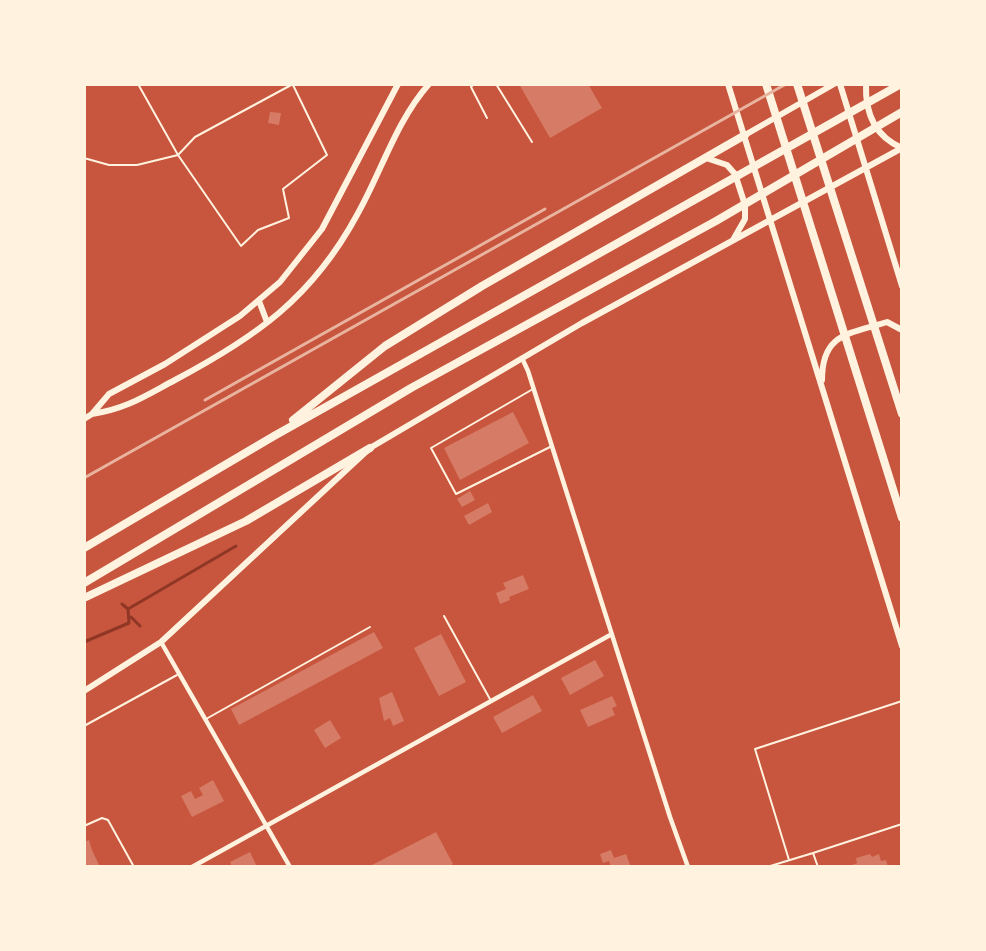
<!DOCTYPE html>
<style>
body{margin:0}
#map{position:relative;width:986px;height:951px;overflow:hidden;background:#c8553d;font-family:"PT Sans Narrow",sans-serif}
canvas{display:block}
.frame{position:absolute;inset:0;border:86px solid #fff3e0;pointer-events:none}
</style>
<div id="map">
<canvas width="986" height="951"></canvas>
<div class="frame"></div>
</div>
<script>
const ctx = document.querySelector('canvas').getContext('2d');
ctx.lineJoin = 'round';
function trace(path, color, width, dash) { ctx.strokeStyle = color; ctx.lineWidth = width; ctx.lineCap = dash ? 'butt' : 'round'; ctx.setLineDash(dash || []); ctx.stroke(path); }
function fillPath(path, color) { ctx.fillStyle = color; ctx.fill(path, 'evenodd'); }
trace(new Path2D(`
 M128 609 236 546
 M131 617 140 626
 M84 642 129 623 128 609 122 604`), '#8f3625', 3);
fillPath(new Path2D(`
 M519 84H588L602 108 550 138Z
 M270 112 281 113 279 125 268 123Z
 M513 412 529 443 460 480 444 448Z
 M470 491 475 500 462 507 457 499Z
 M488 503 492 512 469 525 464 516Z
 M523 575 529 589 509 597 510 600 500 604 496 593 506 589 503 583Z
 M374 632 383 648 239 725 231 709Z
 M441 634 466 682 439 696 414 648Z
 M595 660 604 676 570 695 561 678Z
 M392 692 404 721 393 726 390 718 384 721 379 698Z
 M533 695 542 711 502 733 493 717Z
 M612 696 617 706 612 708 615 715 588 727 580 710Z
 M330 720 341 738 325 748 314 730Z
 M213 780 224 801 192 817 181 796 191 791 195 799 203 795 199 788Z
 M436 832 453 864 448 867H368Z
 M89 840 92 850 100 867H84V842Z
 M611 850 614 858 626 854 631 867H611L609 861 603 863 600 854Z
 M250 852 257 867H232L230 862Z
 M870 854 872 857 879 854 881 861 886 860 888 867H847L857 863 856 858Z`), '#d67c66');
trace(new Path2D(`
 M138 84 178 155 241 246 258 230 289 218 283 189 327 155 293 85
 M474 84 471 87 487 118
 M496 84 532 142
 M84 158 109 165H137L178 155 195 137 293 84
 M533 389 431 448 456 494 550 447
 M444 616 491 701
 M206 719 370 627
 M84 726 177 675
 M84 826 102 818 108 820 134 867
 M789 860 755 749 902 701
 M767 867 813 853
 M818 867 813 853 902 824`), '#fff3e0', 2);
trace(new Path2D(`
 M522 358 528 371 670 817 688 867
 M161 642 290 867
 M192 867 612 634`), '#fff3e0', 4.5);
trace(new Path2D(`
 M728 84 902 646
 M840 84 902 286
 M866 84C865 113 874 136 902 148
 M745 135 834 84
 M706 158 727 165 735 174 745 205V219L733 240
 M259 301 267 322
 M822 380C822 333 849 334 887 322L902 330
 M92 414C126 409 145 396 175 380 256 337 312 298 357 215 381 173 396 121 429 84
 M84 419 92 414 109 394 165 364 240 316 280 282 322 229 398 84
 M84 691 161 642 370 448 582 323 902 148`), '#fff3e0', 6);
trace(new Path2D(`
 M766 84 902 518
 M797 84 902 414
 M293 420 385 346 482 286 745 135
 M84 548 274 436 901 84
 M84 583 411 388 716 221 902 112
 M84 598 246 521 370 448`), '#fff3e0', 8);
trace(new Path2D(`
 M205 400 545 209
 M84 478 786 84`), '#e9b49f', 3);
</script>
